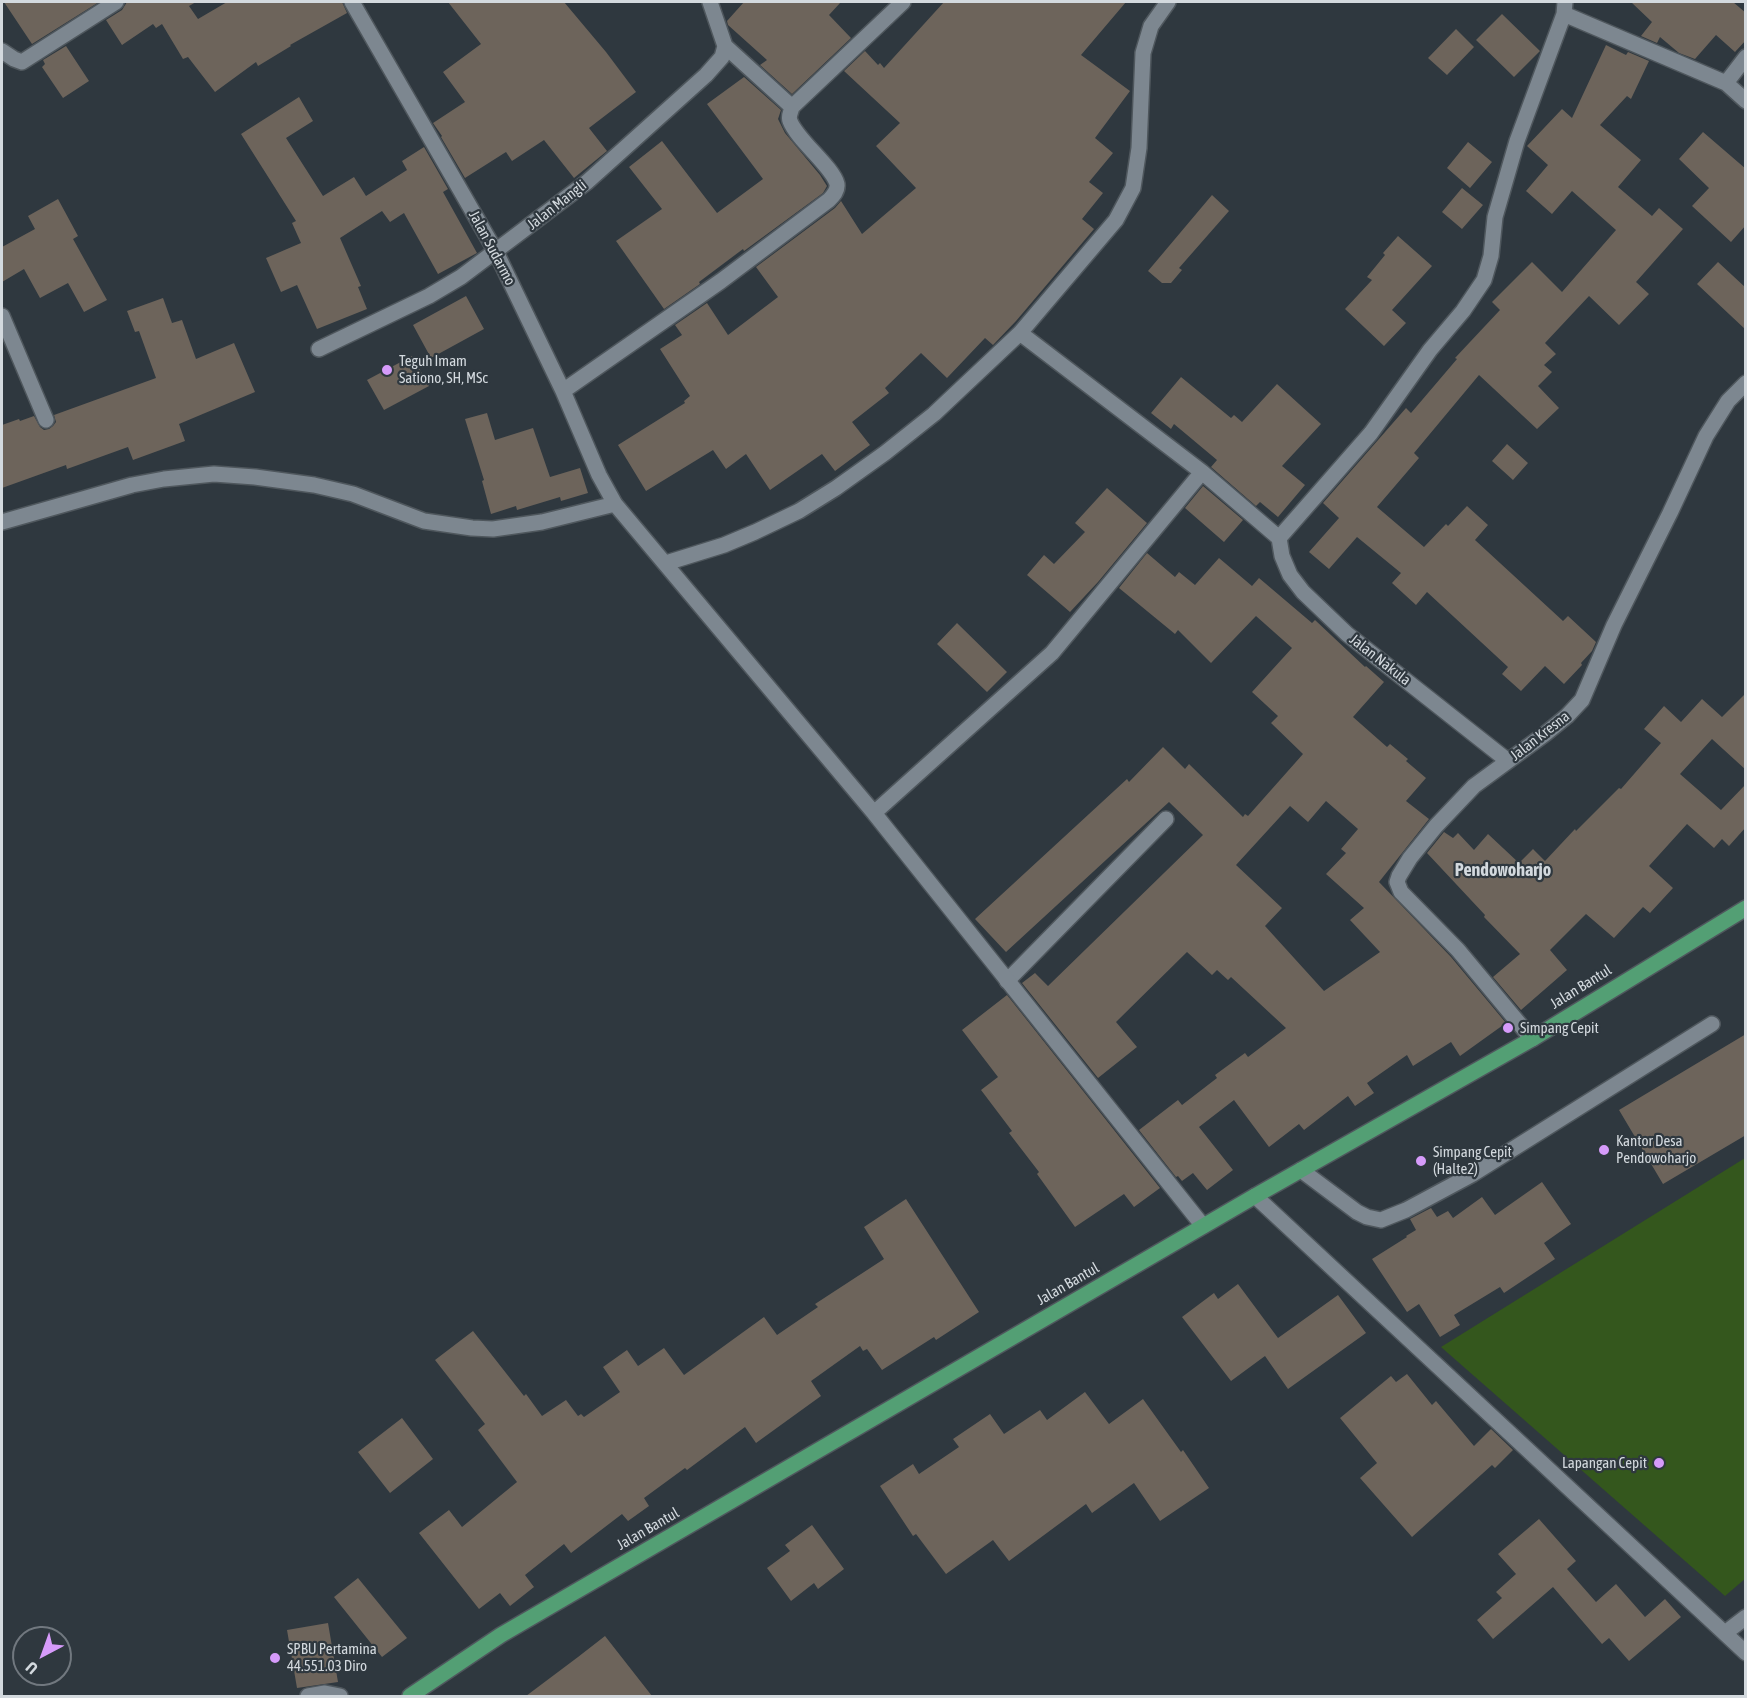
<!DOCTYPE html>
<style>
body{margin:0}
#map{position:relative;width:1747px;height:1698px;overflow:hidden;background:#2f383f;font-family:"Asap Condensed",sans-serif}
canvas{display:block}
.frame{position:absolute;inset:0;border:3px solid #d3d9de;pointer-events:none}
.north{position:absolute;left:12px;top:1626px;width:60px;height:60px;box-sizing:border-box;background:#2f383f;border:2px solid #71787f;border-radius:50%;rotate:221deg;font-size:16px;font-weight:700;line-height:24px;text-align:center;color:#d3d9de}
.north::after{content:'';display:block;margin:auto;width:21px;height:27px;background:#d69bfa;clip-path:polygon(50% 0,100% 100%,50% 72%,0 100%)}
</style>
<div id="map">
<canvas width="1747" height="1698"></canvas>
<div class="frame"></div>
<div class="north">U</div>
</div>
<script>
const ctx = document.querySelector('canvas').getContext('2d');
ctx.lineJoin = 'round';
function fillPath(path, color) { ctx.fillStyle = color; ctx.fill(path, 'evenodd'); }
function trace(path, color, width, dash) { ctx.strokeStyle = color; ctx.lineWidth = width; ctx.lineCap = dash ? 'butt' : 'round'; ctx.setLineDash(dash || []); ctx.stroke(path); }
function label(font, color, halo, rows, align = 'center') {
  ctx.font = font + ' "Asap Condensed",sans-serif'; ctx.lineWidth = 4.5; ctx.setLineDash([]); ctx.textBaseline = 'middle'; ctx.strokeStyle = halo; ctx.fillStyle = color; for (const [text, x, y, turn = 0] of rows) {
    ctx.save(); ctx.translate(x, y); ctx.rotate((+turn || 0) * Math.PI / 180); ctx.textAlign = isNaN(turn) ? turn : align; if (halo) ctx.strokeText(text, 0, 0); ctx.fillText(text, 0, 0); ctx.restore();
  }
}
fillPath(new Path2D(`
 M1745 1158 1746 1578 1725 1596 1441 1347Z`), '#34571d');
fillPath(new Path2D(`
 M4 2H99L32 44Z
 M127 2H196L189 6 198 19 227 2H342L347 13 290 45 291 46 258 66 256 62 215 92 188 57 183 59 162 24 156 28 153 24 122 45 106 20 122 10Z
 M448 2H564L606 52 636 92 589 128 607 151 574 178 544 140 512 161 506 152 465 178 441 137 442 136 433 123 465 102 443 72 481 44Z
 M744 2H841L829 15 851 38 792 94 760 65 767 60 728 25 727 21Z
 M944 2H1126L1081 55 1130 91 1095 138 1113 153 1089 182 1103 193 1082 219 1094 229 1016 321 993 345 985 338 947 378 921 353 885 388 889 393 852 422 870 445 835 471 822 454 770 490 746 454 726 469 713 450 646 491 618 445 685 403 684 401 690 396 660 349 682 335 675 325 707 303 728 335 778 297 756 267 835 208 841 201 862 234 916 188 876 146 900 123 844 71 865 51 878 65 880 63 884 68Z
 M1631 2H1733L1746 13V40L1735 52 1716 35 1695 59 1679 53 1660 37 1657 43 1641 36 1652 22Z
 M1502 14 1540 51 1514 77 1476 40Z
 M1456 29 1474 47 1447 75 1428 58Z
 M1606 45 1626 55 1628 52 1649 61 1631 99 1627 96 1600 125 1641 160 1618 187 1652 216 1659 208 1683 229 1636 282 1649 294 1619 325 1589 296 1545 343 1556 354 1544 365 1552 372 1538 386 1559 408 1537 429 1479 375 1414 453 1419 458 1377 507 1424 547 1446 524 1448 526 1467 506 1488 525 1475 540 1563 621 1568 616 1596 642 1592 651 1581 663 1582 665 1564 684 1545 666 1521 691 1502 674 1508 667 1427 592 1416 605 1392 583 1401 573 1357 537 1329 569 1309 552 1339 518 1323 503 1406 408 1411 413 1457 359 1455 358 1500 310 1492 302 1532 262 1562 292 1616 230 1572 191 1552 214 1526 191 1548 165 1527 146 1562 109 1572 118Z
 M66 46 89 81 63 98 42 67 45 64 43 60Z
 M744 77 781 110 778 119 785 133 820 175 827 186 823 193 744 251 743 249 699 282 700 284 664 309 616 241 662 209 629 167 662 141 717 213 763 179 707 104Z
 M299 97 313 121 286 138 323 196 354 177 366 196 407 170 402 161 424 147 448 189 443 192 477 253 438 274 404 213 390 222 382 211 340 238 361 286 358 287 367 309 317 329 297 285 281 292 266 258 301 243 292 223 296 221 241 134Z
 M1703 132 1746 169V225L1731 242 1692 206 1709 188 1679 159Z
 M1468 142 1492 162 1470 188 1447 168Z
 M1462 188 1483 205 1462 229 1442 212Z
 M1212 195 1229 211 1179 268 1182 270 1171 283H1162L1148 271Z
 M58 199 78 236 73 239 107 300 84 312 68 283 40 298 24 269 2 282V247L35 229 28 216Z
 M1398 236 1432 266 1392 310 1406 323 1384 346 1345 309 1372 280 1367 277 1385 255 1383 253Z
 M1718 262 1746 288V330L1697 284Z
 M466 296 484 329 431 358 413 325Z
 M163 298 172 323 182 320 196 359 234 343 255 392 179 424 185 441 133 460 128 447 67 469 66 465 2 488V425L19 419 20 421 34 416 40 427 44 430 49 429 53 426 56 422 54 415 156 378 139 331 135 332 127 311Z
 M412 356 429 386 384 410 367 380Z
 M1181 377 1231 418 1234 415 1242 422 1277 384 1321 424 1282 466 1305 485 1278 517 1260 502 1256 506 1211 467 1217 460 1174 424 1171 429 1151 413Z
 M487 413 495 440 533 428 550 477 580 468 588 493 561 501 560 497 517 510 516 506 491 514 482 481 484 480 465 419Z
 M1507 444 1528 463 1513 480 1492 461Z
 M1203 486 1243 520 1224 542 1185 508Z
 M1107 488 1147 523 1098 582 1070 612 1027 575 1044 555 1054 564 1085 532 1075 523Z
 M1147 553 1175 577 1179 572 1195 585 1219 558 1252 586 1259 578 1312 623 1315 620 1365 667 1366 666 1384 682 1353 717 1387 747 1390 744 1408 759 1406 761 1426 778 1406 801 1429 819 1379 882 1451 957 1506 1023 1460 1056 1451 1042 1413 1066 1407 1055 1367 1083 1374 1093 1355 1106 1348 1096 1304 1130 1299 1124 1269 1147 1234 1100 1199 1127 1233 1170 1207 1190 1193 1173 1182 1181 1178 1176 1176 1177 1139 1130 1178 1100 1182 1105 1217 1078 1215 1075 1245 1053 1248 1057 1286 1028 1231 977 1228 980 1217 970 1212 975 1187 952 1116 1022 1137 1047 1098 1078 1022 983 1035 973 1048 986 1203 835 1169 802 1006 952 975 919 1127 779 1129 782 1163 747 1185 769 1189 764 1243 817 1245 814 1248 816 1303 754 1271 723 1278 716 1252 692 1292 648 1256 616 1211 663 1178 630 1175 634 1119 588ZM1326 801 1358 829 1341 849 1346 853 1326 874 1364 908 1350 920 1380 952 1324 991 1265 926 1282 908 1236 865 1290 806 1308 822Z
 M957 623 1007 672 987 692 937 644Z
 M1746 693V770L1712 739 1680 774 1721 810 1746 784V827L1729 846 1722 839 1714 848 1687 824 1649 866 1673 888 1650 913 1643 907 1614 938 1586 914 1550 950 1567 970 1521 1010 1493 977 1520 954 1484 917 1485 915 1427 853 1444 832 1453 838 1458 833 1474 850 1488 834 1519 863 1533 849 1545 861 1575 829 1576 831 1619 788 1621 789 1661 743 1644 729 1664 706 1681 722 1702 699 1722 717Z
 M1007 995 1160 1188 1134 1207 1124 1194 1075 1227 1037 1174 1039 1172 1009 1133 1012 1131 981 1090 998 1077 962 1030Z
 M1746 1034V1135L1663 1184 1619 1110Z
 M1542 1182 1571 1224 1544 1243 1555 1259 1504 1293 1500 1287 1454 1315 1460 1325 1440 1337 1419 1304 1407 1312 1372 1259 1407 1237 1406 1236 1416 1230 1410 1219 1431 1208 1437 1217 1448 1211 1453 1218 1482 1197 1495 1215Z
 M906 1199 979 1312 936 1340 934 1337 882 1370 867 1349 863 1351 860 1346 811 1381 821 1396 756 1443 745 1427 687 1470 685 1468 644 1498 649 1506 628 1521 622 1514 571 1553 564 1544 525 1575 534 1587 510 1606 500 1593 479 1609 419 1533 449 1510 462 1527 517 1482 478 1430 485 1424 435 1360 473 1331 524 1396 526 1394 542 1416 566 1400 578 1416 581 1414 584 1417 620 1392 603 1367 627 1350 638 1366 664 1348 684 1375 764 1317 777 1335 818 1307 815 1304 884 1259 864 1227Z
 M1238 1284 1278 1338 1338 1295 1366 1333 1288 1389 1265 1356 1231 1381 1182 1317 1214 1293 1218 1299Z
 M1407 1374 1432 1405 1436 1401 1474 1446 1491 1429 1513 1450 1495 1468 1492 1465 1412 1537 1360 1478 1377 1463 1340 1418 1391 1376 1396 1382Z
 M1085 1392 1109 1424 1143 1399 1181 1452 1183 1450 1209 1488 1160 1521 1134 1483 1092 1513 1086 1504 1009 1561 993 1540 946 1574 916 1534 913 1536 880 1486 913 1464 919 1474 959 1447 953 1439 990 1414 1004 1434 1040 1410 1047 1420Z
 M402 1418 433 1459 390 1493 358 1452Z
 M1539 1519 1576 1561 1567 1569 1596 1602 1616 1584 1645 1617 1665 1599 1681 1617 1629 1661 1609 1638 1602 1644 1553 1587 1493 1639 1477 1620 1502 1598 1496 1592 1516 1574 1498 1554Z
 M812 1525 844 1569 818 1589 814 1583 791 1601 767 1568 790 1551 785 1545Z
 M358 1578 407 1638 382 1657 334 1597Z
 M328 1623 338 1682 297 1688 287 1630Z
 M605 1636 652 1696H526L578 1657Z`), '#6d645b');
const service = new Path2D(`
 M1007 981 1166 819
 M308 1696 325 1693 340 1696`);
const minor = new Path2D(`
 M352 2 496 252 563 391 599 475 615 504 874 813 1203 1226
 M1564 14 1726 83 1746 101
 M725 46 792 107
 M2 51 14 59 22 62 116 2
 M1726 83 1746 57
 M2 316 46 420
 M1020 333 1202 472 1279 538
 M319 349 429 296 461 277 587 182 706 75 722 57 725 46 710 2
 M563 391 721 281 829 200C833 196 838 191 837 184 833 167 797 140 790 121 788 116 791 112 792 107L903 2
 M2 522 132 485 164 479 214 474 255 477 314 485 353 494 424 521 472 528 493 529 542 522 615 504
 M1279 538 1371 433 1430 350 1463 311 1484 280 1491 256 1495 217 1517 141 1564 14 1565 2
 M1279 538 1282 556 1290 575 1303 592 1347 634 1508 761
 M666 563 724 545 755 532 799 511 836 488 885 453 934 414 1020 333 1116 220 1133 188 1139 148 1143 53 1151 26 1168 2
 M874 813 1052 653 1202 472
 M1532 1039 1458 950 1401 892 1397 882 1399 876 1410 858 1436 826 1474 786 1545 734 1567 716 1582 700 1614 625 1670 513 1706 436 1728 401 1746 383
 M1301 1170 1357 1212 1367 1217 1381 1220 1406 1210 1473 1174 1712 1024
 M1255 1196 1746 1653
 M1725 1633 1746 1617`);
const primary = new Path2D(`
 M410 1696 501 1635 1255 1196 1532 1039 1746 908`);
trace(service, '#4f575d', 18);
trace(minor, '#4f575d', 18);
trace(primary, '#4f575d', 18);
trace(service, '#7d8790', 15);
trace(minor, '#7d8790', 15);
trace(primary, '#539f74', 15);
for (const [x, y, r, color] of [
 [387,370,6,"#d69bfa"],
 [1508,1028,6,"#d69bfa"],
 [1604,1150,6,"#d69bfa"],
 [1421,1161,6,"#d69bfa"],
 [1659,1463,6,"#d69bfa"],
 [275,1658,6,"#d69bfa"]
]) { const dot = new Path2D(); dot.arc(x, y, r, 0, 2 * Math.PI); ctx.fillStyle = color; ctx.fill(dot); trace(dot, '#2f383f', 2); }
label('15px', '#d3d9de', '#2f383f', [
 ["Jalan Mangli",557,205,-38],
 ["Jalan Sudarmo",492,248,62],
 ["Jalan Nakula",1380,660,38],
 ["Jalan Kresna",1540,736,-38],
 ["Jalan Bantul",1581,987,-32],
 ["Jalan Bantul",1068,1284,-30],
 ["Jalan Bantul",648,1529,-30]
]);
label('15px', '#d3d9de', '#2f383f', [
 ["Teguh Imam",399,361],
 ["Sationo, SH, MSc",399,378],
 ["Simpang Cepit",1520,1028],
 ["Kantor Desa",1616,1141],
 ["Pendowoharjo",1616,1158],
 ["Simpang Cepit",1433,1152],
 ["(Halte2)",1433,1169],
 ["Lapangan Cepit",1647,1463,"right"],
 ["SPBU Pertamina",287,1649],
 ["44.551.03 Diro",287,1666]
], 'left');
label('bold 18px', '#d3d9de', '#2f383f', [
 ["Pendowoharjo",1503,870]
]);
</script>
